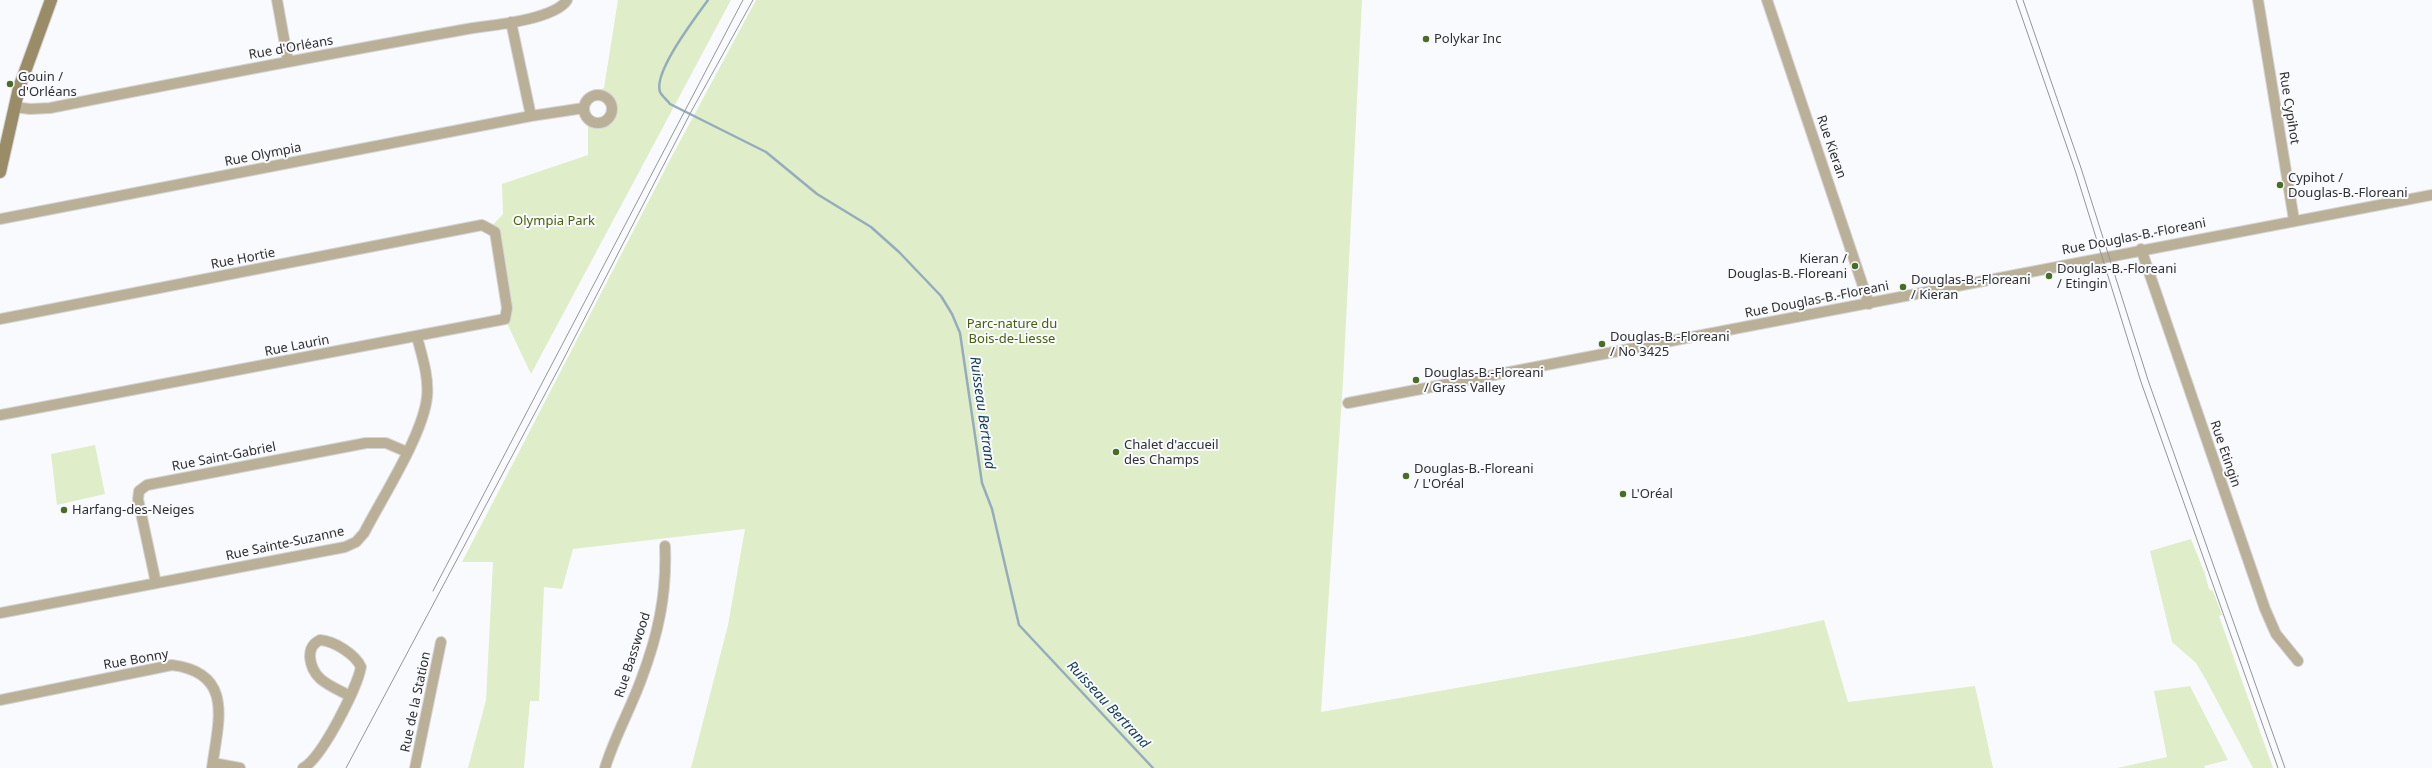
<!DOCTYPE html>
<meta charset="utf-8">
<style>
body{margin:0}
canvas{display:block;background:#f9fafd}
</style>
<canvas width="2432" height="768"></canvas>
<script>
const ctx = document.querySelector('canvas').getContext('2d');
ctx.lineJoin = 'round';
function fillPath(path, color) { ctx.fillStyle = color; ctx.fill(path, 'evenodd'); }
function trace(path, color, width, dash) { ctx.strokeStyle = color; ctx.lineWidth = width; ctx.lineCap = dash ? 'butt' : 'round'; ctx.setLineDash(dash || []); ctx.stroke(path); }
function label(font, color, halo, rows, align = 'center') {
  ctx.font = font + ' "Noto Sans",sans-serif'; ctx.lineWidth = 4; ctx.setLineDash([]); ctx.textBaseline = 'middle'; ctx.strokeStyle = halo; ctx.fillStyle = color; for (const [text, x, y, turn = 0] of rows) {
    ctx.save(); ctx.translate(x, y); ctx.rotate((+turn || 0) * Math.PI / 180); ctx.textAlign = isNaN(turn) ? turn : align; if (halo) ctx.strokeText(text, 0, 0); ctx.fillText(text, 0, 0); ctx.restore();
  }
}
fillPath(new Path2D(`
 M618 0H731L531 374 505 319 490 228 503 214 502 184 588 155V119C597 125 606 123 611 114L612 106 606 96 598 94 590 97 604 88Z
 M756 0H1362L1343 382 1321 712 1749 636 1824 620 1848 702 1975 686 1993 768H691L728 625 745 529 573 549 562 589 544 587 539 701H530L524 768H468L486 700 493 562H462L671 158Z
 M95 445 105 494 57 505 51 454Z
 M2191 539 2205 574 2209 589 2213 591 2222 615 2219 616 2273 768H2253L2206 680 2196 663 2172 642 2150 551Z
 M2190 686 2228 760 2204 766 2205 768H2117L2167 757 2154 691Z`), '#dfeec8');
trace(new Path2D(`
 M708 0C696 17 653 72 660 92 662 96 667 100 670 104L766 152 817 194 871 227 899 252 941 296 952 314 960 333 982 483 992 509 1019 625 1153 768`), '#95acbd', 2.5);
const street = new Path2D(`
 M277 0 288 61
 M1767 0 1869 304
 M2258 0 2294 220
 M511 22 531 116
 M584 109a14 14 0 1 1 28 0a14 14 0 1 1-28 0Z
 M14 107 30 109 50 108C191 80 332 53 473 28 496 25 555 19 567 0
 M0 219 531 116 584 108
 M2141 249 2265 609 2276 634 2298 661
 M0 319 482 225 495 232 507 308 505 319 0 415
 M1348 403C1709 334 2070 262 2432 195
 M156 583 138 499 139 491 147 485 366 443H386L407 452
 M0 613 345 547 356 542 364 533C382 498 423 435 427 397 429 377 422 356 417 337
 M0 700 172 665C235 673 218 722 212 768
 M213 763 240 768
 M303 768C322 758 357 688 361 667 355 654 334 641 320 640 312 644 310 649 310 657 312 681 332 686 350 696
 M415 768 441 642
 M605 768C614 738 630 710 641 680 658 635 667 595 665 546`);
const secondary = new Path2D(`
 M0 172 19 88 51 0`);
trace(street, '#d5d5d8', 12);
trace(secondary, '#d5d5d8', 14);
trace(street, '#bab098', 10);
trace(secondary, '#9a8c67', 12);
trace(new Path2D(`
 M2016 0 2075 170 2141 382 2278 768
 M2023 0 2081 168 2148 380 2285 768
 M433 591 743 0
 M346 768 560 366 692 110 753 0`), '#949597', 1);
for (const [x, y, r, color] of [
 [1426,39,4,"#486d26"],
 [10,84,4,"#486d26"],
 [2280,185,4,"#486d26"],
 [1855,266,4,"#486d26"],
 [2049,276,4,"#486d26"],
 [1903,287,4,"#486d26"],
 [1602,344,4,"#486d26"],
 [1416,380,4,"#486d26"],
 [1116,452,4,"#486d26"],
 [1406,476,4,"#486d26"],
 [1623,494,4,"#486d26"],
 [64,510,4,"#486d26"]
]) { const dot = new Path2D(); dot.arc(x, y, r, 0, 2 * Math.PI); ctx.fillStyle = color; ctx.fill(dot); trace(dot, '#f9fafd', 1.5); }
label('13px', '#2f2f30', '#f9fafd', [
 ["Polykar Inc",1434,39],
 ["Gouin /",18,77],
 ["d'Orléans",18,92],
 ["Cypihot /",2288,178],
 ["Douglas-B.-Floreani",2288,193],
 ["Kieran /",1847,259,"right"],
 ["Douglas-B.-Floreani",1847,274,"right"],
 ["Douglas-B.-Floreani",2057,269],
 ["/ Etingin",2057,284],
 ["Douglas-B.-Floreani",1911,280],
 ["/ Kieran",1911,295],
 ["Douglas-B.-Floreani",1610,337],
 ["/ No 3425",1610,352],
 ["Douglas-B.-Floreani",1424,373],
 ["/ Grass Valley",1424,388],
 ["Chalet d'accueil",1124,445],
 ["des Champs",1124,460],
 ["Douglas-B.-Floreani",1414,469],
 ["/ L'Oréal",1414,484],
 ["L'Oréal",1631,494],
 ["Harfang-des-Neiges",72,510]
], 'left');
label('13px', '#2f2f30', '#f9fafd', [
 ["Rue d'Orléans",291,48,-10],
 ["Rue Cypihot",2289,108,81],
 ["Rue Kieran",1831,147,71],
 ["Rue Olympia",263,155,-11],
 ["Rue Douglas-B.-Floreani",2134,237,-11],
 ["Rue Hortie",243,259,-11],
 ["Rue Douglas-B.-Floreani",1817,300,-11],
 ["Rue Laurin",297,346,-11],
 ["Rue Etingin",2225,454,71],
 ["Rue Saint-Gabriel",224,457,-11],
 ["Rue Sainte-Suzanne",285,544,-12],
 ["Rue Basswood",633,655,-72],
 ["Rue Bonny",136,660,-10],
 ["Rue de la Station",416,702,-78]
]);
label('13px', '#486008', '#f9fafd', [
 ["Olympia Park",554,221],
 ["Parc-nature du",1012,324],
 ["Bois-de-Liesse",1012,339]
]);
label('italic 14px', '#113b56', '#f9fafd', [
 ["Ruisseau Bertrand",982,413,82],
 ["Ruisseau Bertrand",1108,705,47]
]);
</script>
